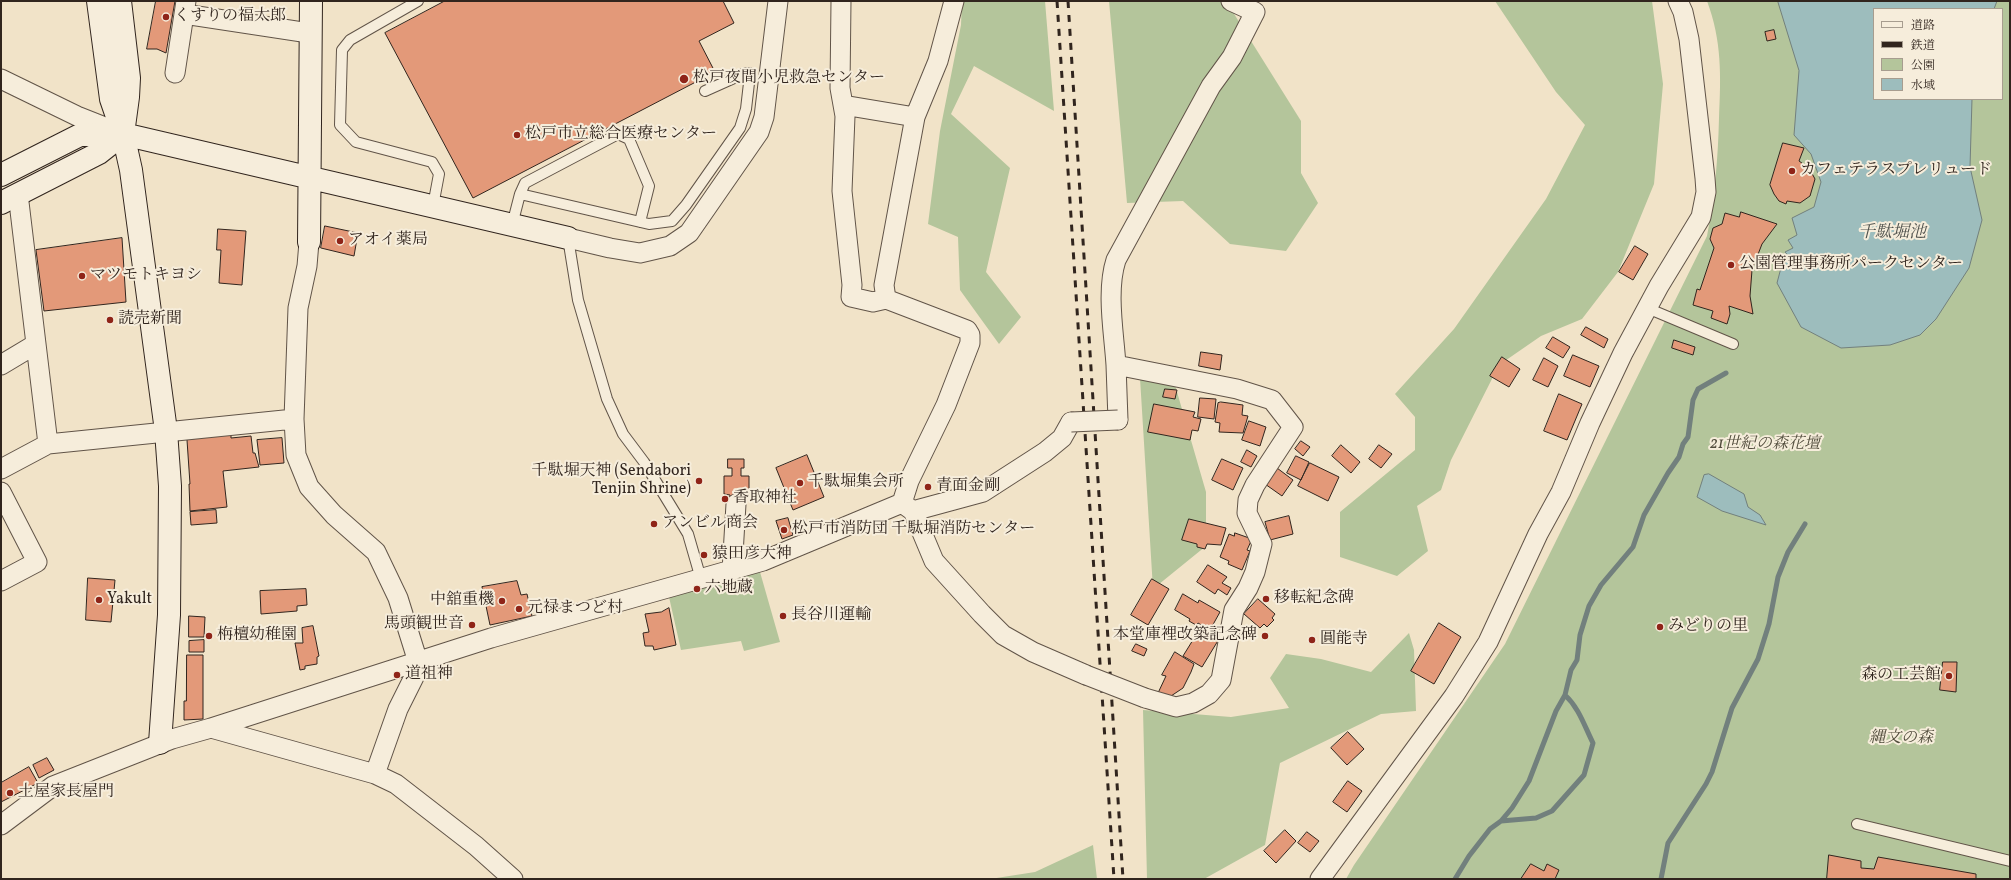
<!DOCTYPE html>
<meta charset="utf-8">
<style>
body{margin:0}
#map{position:relative;width:2011px;height:880px;overflow:hidden;background:#f1e3c8;font-family:Vollkorn,"Noto Serif JP",serif}
canvas{display:block}
.frame{position:absolute;inset:0;border:2px solid #31251e;pointer-events:none}
.legend{position:absolute;left:1873px;top:8px;width:130px;height:92px;box-sizing:border-box;background:#f6eddb;border:1px solid #a79d8f;margin:0;padding:5px 7px;list-style:none;font-size:12px;color:#31251e}
.legend li{display:flex;align-items:center;gap:8px;height:20px}
.legend b{width:20px;border:1px solid #a79d8f}
</style>
<div id="map">
<canvas width="2011" height="880"></canvas>
<div class="frame"></div>
<ul class="legend">
<li><b style="height:5px;background:#f6eddb"></b>道路</li>
<li><b style="height:5px;background:#31251e"></b>鉄道</li>
<li><b style="height:11px;background:#b4c59b"></b>公園</li>
<li><b style="height:11px;background:#9dbdbd"></b>水域</li>
</ul>
</div>
<script>
const ctx = document.querySelector('canvas').getContext('2d');
ctx.lineJoin = 'round';
function fillPath(path, color) { ctx.fillStyle = color; ctx.fill(path, 'evenodd'); }
function trace(path, color, width, dash) { ctx.strokeStyle = color; ctx.lineWidth = width; ctx.lineCap = dash ? 'butt' : 'round'; ctx.setLineDash(dash || []); ctx.stroke(path); }
function label(font, color, halo, rows, align = 'center') {
  ctx.font = font + ' Vollkorn,"Noto Serif JP",serif'; ctx.lineWidth = 4; ctx.setLineDash([]); ctx.textBaseline = 'middle'; ctx.strokeStyle = halo; ctx.fillStyle = color; for (const [text, x, y, turn = 0] of rows) {
    ctx.save(); ctx.translate(x, y); ctx.rotate((+turn || 0) * Math.PI / 180); ctx.textAlign = isNaN(turn) ? turn : align; if (halo) ctx.strokeText(text, 0, 0); ctx.fillText(text, 0, 0); ctx.restore();
  }
}
fillPath(new Path2D(`
 M962 1H1045L1054 111 974 66 951 114 1010 168 986 272 1021 317 999 344 960 290 958 237 928 224 940 131 961 25Z
 M1109 1H1226L1301 121V173L1318 203 1286 251 1230 244 1183 201 1127 203Z
 M1495 1H1652L1663 84 1654 184 1618 272 1582 319 1541 336 1499 365 1451 460 1441 490 1417 506 1428 551 1397 576 1340 557V512L1415 450V417L1395 394 1454 329 1546 199 1585 125 1556 92Z
 M1707 1H2010V879H1346L1354 865 1505 644 1707 236C1715 196 1718 158 1719 118 1721 76 1722 41 1707 1ZM1874 9H2002V99H1874Z
 M1140 378 1175 385 1206 492V546L1153 589Z
 M760 572 780 642 744 651 741 641 681 650 669 597Z
 M1409 633 1414 650 1416 711 1381 714 1280 763 1265 845 1204 879H1147L1143 710 1231 717 1289 708 1270 678 1286 654 1321 659 1371 672Z
 M1093 845 1097 879H990L1035 872Z`), '#b4c59b');
const water = new Path2D(`
 M1778 1H1997L1994 9H1874V99H1972L1970 167 1982 220 1969 268 1936 319 1920 335 1890 345 1841 348 1801 327 1777 283 1782 264 1791 259 1785 252 1793 248 1788 240 1797 235 1792 218 1814 207 1821 182 1811 154 1794 135 1799 71Z
 M1709 474 1744 494 1748 507 1760 515 1766 525 1722 511 1697 497 1704 475Z`);
fillPath(water, '#9dbdbd');
trace(water, '#72807d', 1);
trace(new Path2D(`
 M1501 821 1536 818 1552 811 1584 775 1593 743C1584 725 1579 708 1565 695
 M1455 879 1469 856 1490 829 1501 821 1512 808 1529 781 1556 711 1565 695 1571 670 1577 660 1580 635 1589 606 1601 585 1633 547 1644 515 1668 473 1679 457 1683 444 1688 437 1693 400 1698 389 1726 373
 M1661 879 1668 843 1706 784 1712 772 1732 708 1758 659 1769 624 1778 577 1788 552 1805 524`), '#72807d', 5);
const building = new Path2D(`
 M156 1H175L166 53 157 49H147Z
 M445 1H723L734 23 699 41 715 72 473 198 385 33Z
 M1774 30 1776 39 1767 41 1765 32Z
 M1783 143 1804 148 1799 161 1809 168 1815 179 1810 196 1800 203 1787 201 1786 204 1779 201 1774 194 1770 185Z
 M1741 212 1777 224 1762 244 1752 270 1750 296 1753 314 1729 306 1730 314 1727 324 1711 318 1713 311 1693 305 1697 289 1700 290 1714 248 1710 239 1713 228 1722 224 1725 213 1739 217Z
 M325 226 358 233 354 256 321 248Z
 M218 229 246 231 242 285 219 283 221 250H217Z
 M122 238 126 302 44 311 36 250Z
 M1635 246 1648 254 1633 280 1619 272Z
 M1586 327 1608 339 1604 348 1581 335Z
 M1553 337 1570 347 1563 358 1546 348Z
 M1674 340 1695 347 1693 355 1672 348Z
 M1201 352 1222 355 1220 370 1199 366Z
 M1573 355 1599 366 1590 387 1564 376Z
 M1502 357 1520 369 1509 387 1490 376Z
 M1544 358 1558 366 1548 387 1533 380Z
 M1165 389 1177 390 1175 399 1163 397Z
 M1559 394 1582 404 1567 440 1544 431Z
 M1200 398 1216 399 1214 419 1198 417Z
 M1221 402 1243 405 1242 415 1248 416 1243 433 1219 432 1220 423 1215 422 1218 403Z
 M1154 404 1195 412 1193 417 1201 419 1198 431 1192 430 1190 440 1148 432Z
 M1249 421 1266 427 1260 446 1242 440Z
 M231 434V438L251 436 253 453H255L259 467 223 471 227 507 190 511 189 484H190L187 440Z
 M282 438 284 463 260 465 257 440Z
 M1301 441 1310 447 1303 456 1295 449Z
 M1341 445 1360 462 1351 473 1332 456Z
 M1379 445 1392 454 1381 468 1369 459Z
 M1247 450 1257 456 1251 467 1241 462Z
 M807 455 824 497 793 510 776 468Z
 M1296 456 1309 462 1301 480 1287 473Z
 M728 459H744V468H741V476H749V494H744V499L730 498V495L724 494V476H732V468H728Z
 M1222 459 1243 468 1233 490 1212 480Z
 M1310 463 1339 477 1328 501 1298 486Z
 M1277 468 1293 480 1282 496 1265 484Z
 M216 510 217 523 191 525 190 512Z
 M1289 516 1293 534 1270 540 1265 522Z
 M788 518 793 535 782 539 776 521Z
 M1189 519 1226 528 1221 545 1207 544 1205 549 1197 547V544L1182 540Z
 M1235 533 1252 539 1247 550 1250 551 1242 570 1228 564 1229 561 1220 557 1229 534 1234 536Z
 M1208 565 1227 577 1222 583 1231 588 1227 595 1218 589 1215 594 1197 582Z
 M88 578 115 580 111 622 86 620Z
 M1152 579 1169 589 1148 625 1131 615Z
 M517 581 521 595 527 594 532 616 490 625 482 587Z
 M306 589 307 605 297 606V611L261 614 260 591Z
 M1183 594 1198 603 1199 600 1220 612 1210 630 1198 623 1196 625 1189 621 1190 619 1175 610Z
 M1258 599 1275 614 1272 618 1274 620 1267 627 1264 624 1260 628 1244 614Z
 M669 608 676 645 654 650 653 646H645L643 633 649 632 645 614 661 612Z
 M189 616 205 617 204 637H189Z
 M1439 623 1461 637 1434 684 1411 671Z
 M313 626 319 656 317 657V664L305 666V669L300 670 295 643H303L302 628Z
 M1208 633 1219 639 1202 667 1183 656 1196 635 1204 640Z
 M204 640V652H189V641Z
 M1136 644 1147 649 1144 656 1132 651Z
 M1175 652 1194 664 1191 672 1183 688 1171 696 1158 693 1166 676 1162 675Z
 M187 655H203V719L184 720V701H186Z
 M1943 662H1957L1956 692 1940 690Z
 M1348 732 1364 749 1347 765 1331 748Z
 M47 758 54 770 39 778 33 765Z
 M29 767 38 783 1 802V783Z
 M1348 781 1362 791 1347 812 1333 802Z
 M1285 830 1296 841 1276 863 1264 851Z
 M1307 832 1319 841 1310 852 1298 843Z
 M1829 855 1861 861V868L1874 869 1878 857 1976 874V879H1827Z
 M1531 864 1544 871 1547 864 1559 870 1555 879H1521Z`);
fillPath(building, '#e39979');
trace(building, '#31251e', 1);
const lane = new Path2D(`
 M418 1 350 40 342 50 340 125 356 142 432 162 439 174 433 206
 M520 194 525 183 618 134 629 139 649 186 640 222
 M512 225 520 194 649 224 672 221 686 205 740 128 746 109 749 83V73L743 74 705 91
 M568 238 578 300 607 399 623 434 644 462 688 534 701 579
 M1647 308 1733 344
 M1857 824 2010 861`);
const street = new Path2D(`
 M841 1 840 88 845 116 842 191 852 285 851 297 873 302 886 299
 M184 14 309 33
 M175 73 186 1
 M1 79 77 116 120 133
 M843 105 915 117
 M18 194 48 444
 M568 238 610 248 640 253 670 246 689 233 759 132 764 117 778 1
 M309 242 307 266 298 308 294 419 296 455 309 487 334 515 376 552 398 598 418 662 414 677 398 709 375 774 396 784 476 846 513 879
 M1 365 36 344
 M1116 365C1114 333 1106 291 1116 260L1211 86 1232 57 1255 12 1231 1
 M1118 420 1116 365 1237 389 1272 400 1293 427 1255 485 1248 500 1247 513 1262 544 1255 572 1248 588 1234 610 1221 680 1209 694 1193 703 1176 707 1145 698
 M1 469 48 444 294 419
 M1 492 37 562 1 581
 M902 503 913 511 934 561 982 614 1003 635 1033 652 1086 675
 M913 511 983 492 1045 452 1062 438 1071 422
 M732 571 736 504
 M211 728 491 638 763 561 902 503 909 481 946 405 970 343V335L967 330 886 299 884 285 915 117 938 61 954 1
 M1 825 53 786 172 739 211 728 375 774
 M1320 879 1454 696 1488 642 1538 534 1561 492 1590 423 1623 353 1659 286 1701 217 1706 192 1705 178 1689 39 1683 12 1678 1`);
const secondary = new Path2D(`
 M98 1 111 99 123 134 131 170 166 431 170 486 169 615 160 743
 M1 175 80 135 123 134 568 238
 M1 203 99 153 123 134 128 97 129 78 120 1
 M309 242 311 1`);
trace(lane, '#615448', 12);
trace(street, '#615448', 21);
trace(secondary, '#31251e', 24);
trace(lane, '#f6eddb', 10);
trace(street, '#f6eddb', 19);
trace(secondary, '#f6eddb', 22);
trace(new Path2D(`
 M1057 1 1114 879
 M1068 1 1123 879`), '#31251e', 3, [7, 7]);
const streetBridge = new Path2D(`
 M1071 422 1118 420
 M1086 675 1145 698`);
trace(streetBridge, '#615448', 21, []);
trace(streetBridge, '#f6eddb', 19);
for (const [x, y, r, color] of [
 [166,17,4,"#8f2418"],
 [684,79,5,"#8f2418"],
 [517,135,4,"#8f2418"],
 [1792,171,4,"#8f2418"],
 [340,241,4,"#8f2418"],
 [1731,265,4,"#8f2418"],
 [82,276,4,"#8f2418"],
 [110,320,4,"#8f2418"],
 [699,481,4,"#8f2418"],
 [800,483,4,"#8f2418"],
 [928,487,4,"#8f2418"],
 [725,499,4,"#8f2418"],
 [654,524,4,"#8f2418"],
 [784,530,4,"#8f2418"],
 [704,555,4,"#8f2418"],
 [697,589,4,"#8f2418"],
 [1266,599,4,"#8f2418"],
 [99,600,4,"#8f2418"],
 [502,601,4,"#8f2418"],
 [519,609,4,"#8f2418"],
 [783,616,4,"#8f2418"],
 [472,625,4,"#8f2418"],
 [1660,627,4,"#8f2418"],
 [209,636,4,"#8f2418"],
 [1265,636,4,"#8f2418"],
 [1312,640,4,"#8f2418"],
 [397,675,4,"#8f2418"],
 [1949,676,4,"#8f2418"],
 [10,793,4,"#8f2418"]
]) { const dot = new Path2D(); dot.arc(x, y, r, 0, 2 * Math.PI); ctx.fillStyle = color; ctx.fill(dot); trace(dot, '#f6eddb', 1.5); }
label('16px', '#31251e', '#f6eddb', [
 ["くすりの福太郎",174,17],
 ["松戸夜間小児救急センター",693,79],
 ["松戸市立総合医療センター",525,135],
 ["カフェテラスプレリュード",1800,171],
 ["アオイ薬局",348,241],
 ["公園管理事務所パークセンター",1739,265],
 ["マツモトキヨシ",90,276],
 ["読売新聞",118,320],
 ["千駄堀天神 (Sendabori",691,472,"right"],
 ["Tenjin Shrine)",691,490,"right"],
 ["千駄堀集会所",808,483],
 ["青面金剛",936,487],
 ["香取神社",733,499],
 ["アンビル商会",662,524],
 ["松戸市消防団 千駄堀消防センター",792,530],
 ["猿田彦大神",712,555],
 ["六地蔵",705,589],
 ["移転紀念碑",1274,599],
 ["Yakult",107,600],
 ["中舘重機",494,601,"right"],
 ["元禄まつど村",527,609],
 ["長谷川運輸",791,616],
 ["馬頭観世音",464,625,"right"],
 ["みどりの里",1668,627],
 ["栴檀幼稚園",217,636],
 ["本堂庫裡改築記念碑",1257,636,"right"],
 ["圓能寺",1320,640],
 ["道祖神",405,675],
 ["森の工芸館",1941,676,"right"],
 ["土屋家長屋門",18,793]
], 'left');
label('italic 16px', '#524d3d', '#f6eddb', [
 ["21世紀の森花壇",1765,445],
 ["縄文の森",1901,739]
]);
label('italic 17px', '#51534e', '#f6eddb', [
 ["千駄堀池",1892,234]
]);
</script>
